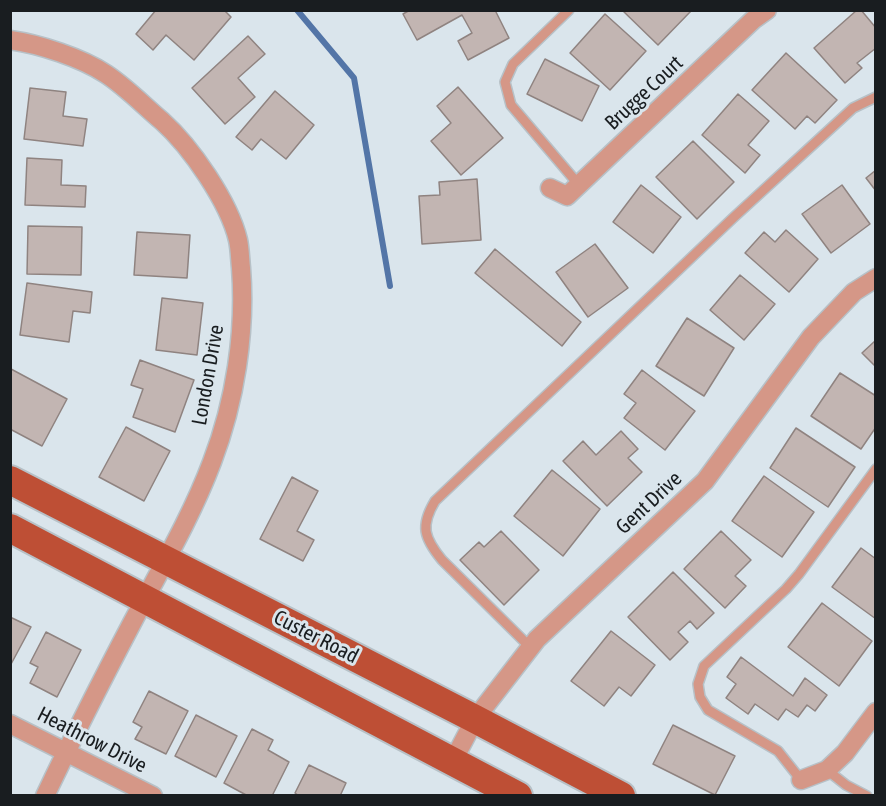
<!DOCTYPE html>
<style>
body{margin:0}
#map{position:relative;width:886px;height:806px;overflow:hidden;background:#dae5ec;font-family:"Asap Condensed",sans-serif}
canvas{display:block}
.frame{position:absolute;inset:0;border:12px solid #191d20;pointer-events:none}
</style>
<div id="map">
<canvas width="886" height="806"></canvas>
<div class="frame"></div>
</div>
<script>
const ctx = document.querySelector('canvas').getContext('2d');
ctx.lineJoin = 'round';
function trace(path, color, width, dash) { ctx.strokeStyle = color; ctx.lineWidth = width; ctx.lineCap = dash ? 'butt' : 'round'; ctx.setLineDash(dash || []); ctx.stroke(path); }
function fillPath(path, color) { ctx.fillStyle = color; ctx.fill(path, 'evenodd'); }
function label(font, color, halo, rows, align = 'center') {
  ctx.font = font + ' "Asap Condensed",sans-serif'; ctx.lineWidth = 6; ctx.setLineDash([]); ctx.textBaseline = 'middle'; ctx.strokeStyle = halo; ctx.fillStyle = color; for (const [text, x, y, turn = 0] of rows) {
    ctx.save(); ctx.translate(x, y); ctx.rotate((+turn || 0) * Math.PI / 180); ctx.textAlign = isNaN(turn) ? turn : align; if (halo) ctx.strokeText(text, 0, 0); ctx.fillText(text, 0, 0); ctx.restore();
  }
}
trace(new Path2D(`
 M297 10 354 78 390 286`), '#5375a7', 6);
const building = new Path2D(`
 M156 10H224L231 17 194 60 166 35 153 50 136 34Z
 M410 10H495L509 38 468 60 458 41 472 33 462 15 417 40 403 14Z
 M622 10H691V11L658 45Z
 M857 10H861L876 28V48L857 63 862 68 845 83 814 48Z
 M605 14 646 51 610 90 570 53Z
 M248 36 265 54 238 78 255 97 225 124 192 88Z
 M786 53 837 100 815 123 807 116 795 129 752 90Z
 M545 59 599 86 582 121 527 94Z
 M458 87 503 138 461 175 431 141 451 123 437 106Z
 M30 88 66 92 63 116 87 119 83 146 24 139Z
 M275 91 314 125 286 159 261 139 252 150 236 137Z
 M738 94 769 121 748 145 760 155 745 173 702 135Z
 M693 141 734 182 697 219 656 177Z
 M27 158 62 160 61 185 86 186 85 207 25 205Z
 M876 170V191L866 178Z
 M477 179 481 240 422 244 419 196 440 195 439 182Z
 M641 185 681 217 653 253 613 222Z
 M842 185 870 224 831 253 802 214Z
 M28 226 82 227 81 275 27 274Z
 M786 230 818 259 789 292 745 253 764 232 775 242Z
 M137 232 190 235 187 278 134 275Z
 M595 244 628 288 588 317 556 272Z
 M495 249 581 322 562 346 475 273Z
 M740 275 775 304 744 340 710 310Z
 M27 283 92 292 90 313 73 311 69 342 20 335Z
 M162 298 203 303 197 355 156 350Z
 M687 318 734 348 704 396 656 366Z
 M876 340V367L862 353Z
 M140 360 194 380 175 432 133 417 143 389 131 385Z
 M11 369 67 399 42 446 10 429Z
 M642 370 695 411 665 450 624 418 636 403 624 394Z
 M840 373 876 396V427L861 449 811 416Z
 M126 427 170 451 144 501 99 477Z
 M796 428 855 467 828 507 770 468Z
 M621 431 638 449 628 458 642 472 607 506 563 461 583 441 596 455Z
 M552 470 600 509 563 556 514 516Z
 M764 476 814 512 782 557 732 521Z
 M292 477 318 491 297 531 314 540 303 561 260 539Z
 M501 531 539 570 504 605 460 560 479 542 484 547Z
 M721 531 751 560 735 576 746 586 725 608 684 569Z
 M861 548 876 559V619L832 587Z
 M673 572 714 613 697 629 690 621 678 632 688 642 670 660 628 617Z
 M822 603 872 641 839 686 788 647Z
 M10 617 31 627 10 666Z
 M611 631 655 665 631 696 619 687 604 706 571 681Z
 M46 632 81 650 57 697 30 683 38 667 30 663Z
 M741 657 793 696 805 678 827 695 815 711 807 705 798 717 786 709 778 720 755 704 748 714 726 698 736 684 727 677Z
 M149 691 188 711 166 754 135 739 142 727 133 722Z
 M196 715 237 736 216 777 175 756Z
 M673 725 735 756 715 795 653 764Z
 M252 729 273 740 268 750 289 762 272 796H248L224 783Z
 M309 765 346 783 340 796H299L295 793Z`);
fillPath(building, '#c2b5b2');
trace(building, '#8f8380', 1.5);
const lane = new Path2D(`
 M569 10 513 64 505 82 511 105 579 185
 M531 648 442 560C424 538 420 526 435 501L733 218 853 108 876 97
 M827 770 846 785 867 796
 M801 780 778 751 708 710 700 697 698 684 704 666 786 589 799 574 876 469`);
const street = new Path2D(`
 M10 40C39 44 82 58 106 74 126 87 143 105 162 121 191 147 229 202 238 240 240 249 240 259 241 268 246 332 235 402 212 462 191 518 160 570 132 623 102 680 73 737 45 796
 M550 188 567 196 753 20 767 10
 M10 724 153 796
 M453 761 475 719 537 639 705 481 811 337 854 292 876 278
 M801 780 827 770 845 753 876 712`);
const primary = new Path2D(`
 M10 480 475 719 621 796
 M10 528 518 796`);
trace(lane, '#b7c1c7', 12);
trace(street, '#b7c1c7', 21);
trace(primary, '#b7c1c7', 32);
trace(lane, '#d59787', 9);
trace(street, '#d59787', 18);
trace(primary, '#be4f35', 28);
label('21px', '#191d20', '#dae5ec', [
 ["Brugge Court",644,93,-43],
 ["London Drive",208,375,-80],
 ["Gent Drive",649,503,-43],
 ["Custer Road",316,637,27],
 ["Heathrow Drive",92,740,27]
]);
</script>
